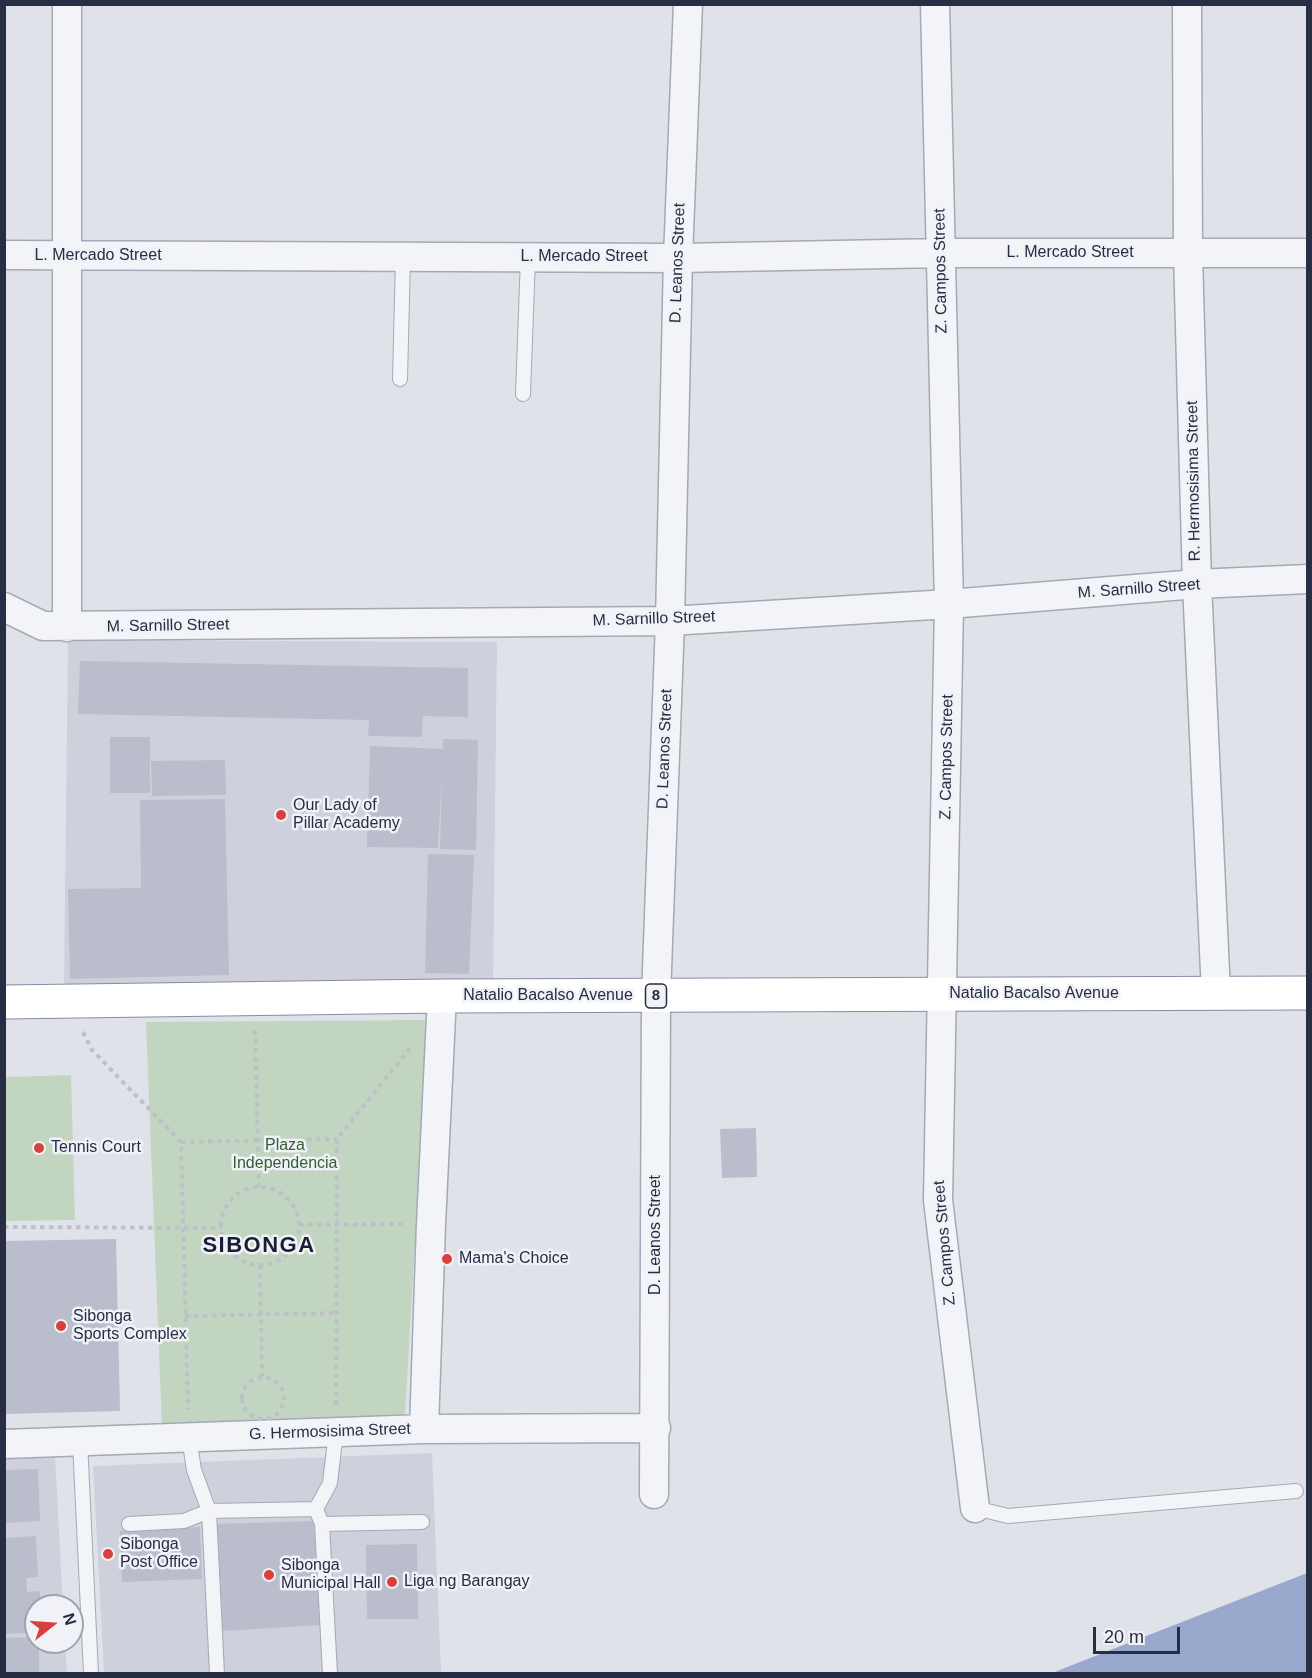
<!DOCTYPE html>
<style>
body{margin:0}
#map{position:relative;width:1312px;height:1678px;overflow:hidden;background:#e0e2ea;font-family:Helvetica,sans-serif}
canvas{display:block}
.frame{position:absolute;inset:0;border:6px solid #272d43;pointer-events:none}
.north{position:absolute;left:24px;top:1594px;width:60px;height:60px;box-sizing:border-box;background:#f0f2f7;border:2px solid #a0a3af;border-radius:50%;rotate:73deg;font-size:16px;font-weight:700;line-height:24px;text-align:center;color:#272d43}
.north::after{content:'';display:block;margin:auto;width:21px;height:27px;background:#d93f3b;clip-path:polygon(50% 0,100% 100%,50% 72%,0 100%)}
.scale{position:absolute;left:1093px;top:1627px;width:87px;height:27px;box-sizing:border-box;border:3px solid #272d43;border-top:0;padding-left:8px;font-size:18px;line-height:21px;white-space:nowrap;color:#272d43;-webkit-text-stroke:4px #f0f2f7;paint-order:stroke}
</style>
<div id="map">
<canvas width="1312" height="1678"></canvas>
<div class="frame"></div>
<div class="north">N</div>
<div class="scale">20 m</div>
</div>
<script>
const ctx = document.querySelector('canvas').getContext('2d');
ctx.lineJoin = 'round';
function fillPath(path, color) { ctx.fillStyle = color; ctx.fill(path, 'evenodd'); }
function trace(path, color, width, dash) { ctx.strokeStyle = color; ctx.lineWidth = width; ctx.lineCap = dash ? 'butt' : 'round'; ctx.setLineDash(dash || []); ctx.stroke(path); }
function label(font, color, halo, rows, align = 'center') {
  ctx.font = font + ' Helvetica,sans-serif'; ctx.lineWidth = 5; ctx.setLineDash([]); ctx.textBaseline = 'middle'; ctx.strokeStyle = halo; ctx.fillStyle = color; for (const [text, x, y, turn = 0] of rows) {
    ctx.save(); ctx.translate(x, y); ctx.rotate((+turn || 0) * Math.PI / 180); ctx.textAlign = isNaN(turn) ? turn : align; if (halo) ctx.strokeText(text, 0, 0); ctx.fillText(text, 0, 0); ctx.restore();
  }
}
fillPath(new Path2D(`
 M68 640 497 642 493 989 64 987Z
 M432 1453 441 1673H104L93 1466Z
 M55 1456 63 1606H36V1642H65L67 1673H5L4 1457Z`), '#ced1dc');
fillPath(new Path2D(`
 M428 1020 405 1414 162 1428 146 1022Z
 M71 1075 75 1220 5 1221V1077Z`), '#c2d5c1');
fillPath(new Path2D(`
 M1307 1573V1673H1052Z`), '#98a9cd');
fillPath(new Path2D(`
 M80 661 468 668V717L423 716 422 737 368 736 369 720 78 714Z
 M110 737H150V793H110Z
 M443 739 478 740 476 850 440 849 442 773 438 848 367 847 370 746 443 749Z
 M225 760 226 795 152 796 151 761Z
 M225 799 229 975 70 979 68 889 141 888 140 800Z
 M428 854 474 855 469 974 425 973Z
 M756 1128 757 1177 722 1178 720 1129Z
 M116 1239 120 1411 4 1414V1241Z
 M38 1469 40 1521 4 1523V1470Z
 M314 1521 320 1625 223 1631 217 1524Z
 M200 1527 202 1579 122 1582 120 1531Z
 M36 1536 38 1577 26 1578 27 1592 40 1591V1606H36V1632L4 1634V1538Z
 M417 1544 418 1619H367L366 1545Z
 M36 1637V1642H39V1674H4V1638Z`), '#babdcb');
const service = new Path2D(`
 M400 379 403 257
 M523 394 528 257
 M189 1437 194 1470 209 1511 316 1509 330 1483 336 1432
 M80 1441 91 1674
 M975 1508 1008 1516 1296 1491
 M316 1509 322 1524 323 1543 330 1674
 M129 1524 184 1521 209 1511 217 1674
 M322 1524 422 1522`);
const minor = new Path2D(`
 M935 4 949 604 938 1200 975 1508
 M1187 4 1188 254 1197 584 1216 993
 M4 255 678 258 941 253H1308
 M4 607 43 626 670 621 949 604 1197 584 1308 579
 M67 627V4
 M424 1429 431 1224 442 996
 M4 1444 424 1429 656 1428
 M654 1494 656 996 670 621 678 258 688 4`);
const trunk = new Path2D(`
 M4 1002 442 996 1308 993`);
trace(service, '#a5a8b5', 16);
trace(minor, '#a5a8b5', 31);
trace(trunk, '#868da2', 35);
trace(new Path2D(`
 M255 1030 259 1187
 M83 1032 92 1050 181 1142 188 1409
 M181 1142 337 1139
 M221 1226a39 39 0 1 1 78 0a39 39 0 1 1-78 0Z
 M299 1225 403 1224
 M4 1227 221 1228
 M260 1265 262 1376
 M185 1316 337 1313
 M242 1398a21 21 0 1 1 42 0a21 21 0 1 1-42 0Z
 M336 1405 337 1139 410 1048`), '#bec0c9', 4, [4.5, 4.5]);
trace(service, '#f3f4f8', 14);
trace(minor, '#f3f4f8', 28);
trace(trunk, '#fff', 33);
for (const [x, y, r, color] of [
 [281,815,6,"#d93f3b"],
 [39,1148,6,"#d93f3b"],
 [447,1259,6,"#d93f3b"],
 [61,1326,6,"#d93f3b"],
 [108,1554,6,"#d93f3b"],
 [269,1575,6,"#d93f3b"],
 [392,1582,6,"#d93f3b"]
]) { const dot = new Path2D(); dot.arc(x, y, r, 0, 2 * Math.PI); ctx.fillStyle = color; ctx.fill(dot); trace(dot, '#f0f2f7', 2); }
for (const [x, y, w] of [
 [656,996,21]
]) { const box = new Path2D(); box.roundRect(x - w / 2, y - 12, w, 24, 4.5); ctx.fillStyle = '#f0f2f7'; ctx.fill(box); trace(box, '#272d43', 1.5); }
label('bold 15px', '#272d43', null, [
 ["8",656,996]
]);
label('16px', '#272d43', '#f0f2f7', [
 ["L. Mercado Street",1070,253],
 ["L. Mercado Street",98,256],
 ["L. Mercado Street",584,257],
 ["D. Leanos Street",678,263,-88],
 ["Z. Campos Street",941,271,-91],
 ["R. Hermosisima Street",1194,481,-91],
 ["M. Sarnillo Street",1139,589,-4],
 ["M. Sarnillo Street",654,619,-2],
 ["M. Sarnillo Street",168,626,-1],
 ["D. Leanos Street",665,749,-88],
 ["Z. Campos Street",947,757,-89],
 ["Natalio Bacalso Avenue",1034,994],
 ["Natalio Bacalso Avenue",548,996],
 ["D. Leanos Street",656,1235,-90],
 ["Z. Campos Street",945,1243,-95],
 ["G. Hermosisima Street",330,1432,-2]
]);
label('16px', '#272d43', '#f0f2f7', [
 ["Our Lady of",293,806],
 ["Pillar Academy",293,824],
 ["Tennis Court",51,1148],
 ["Mama's Choice",459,1259],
 ["Sibonga",73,1317],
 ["Sports Complex",73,1335],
 ["Sibonga",120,1545],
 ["Post Office",120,1563],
 ["Sibonga",281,1566],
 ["Municipal Hall",281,1584],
 ["Liga ng Barangay",404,1582]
], 'left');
label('16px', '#346033', '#f0f2f7', [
 ["Plaza",285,1146],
 ["Independencia",285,1164]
]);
ctx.letterSpacing = '1.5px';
label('bold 22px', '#1a1e34', '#f0f2f7', [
 ["SIBONGA",259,1246]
]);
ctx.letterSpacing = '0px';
</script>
